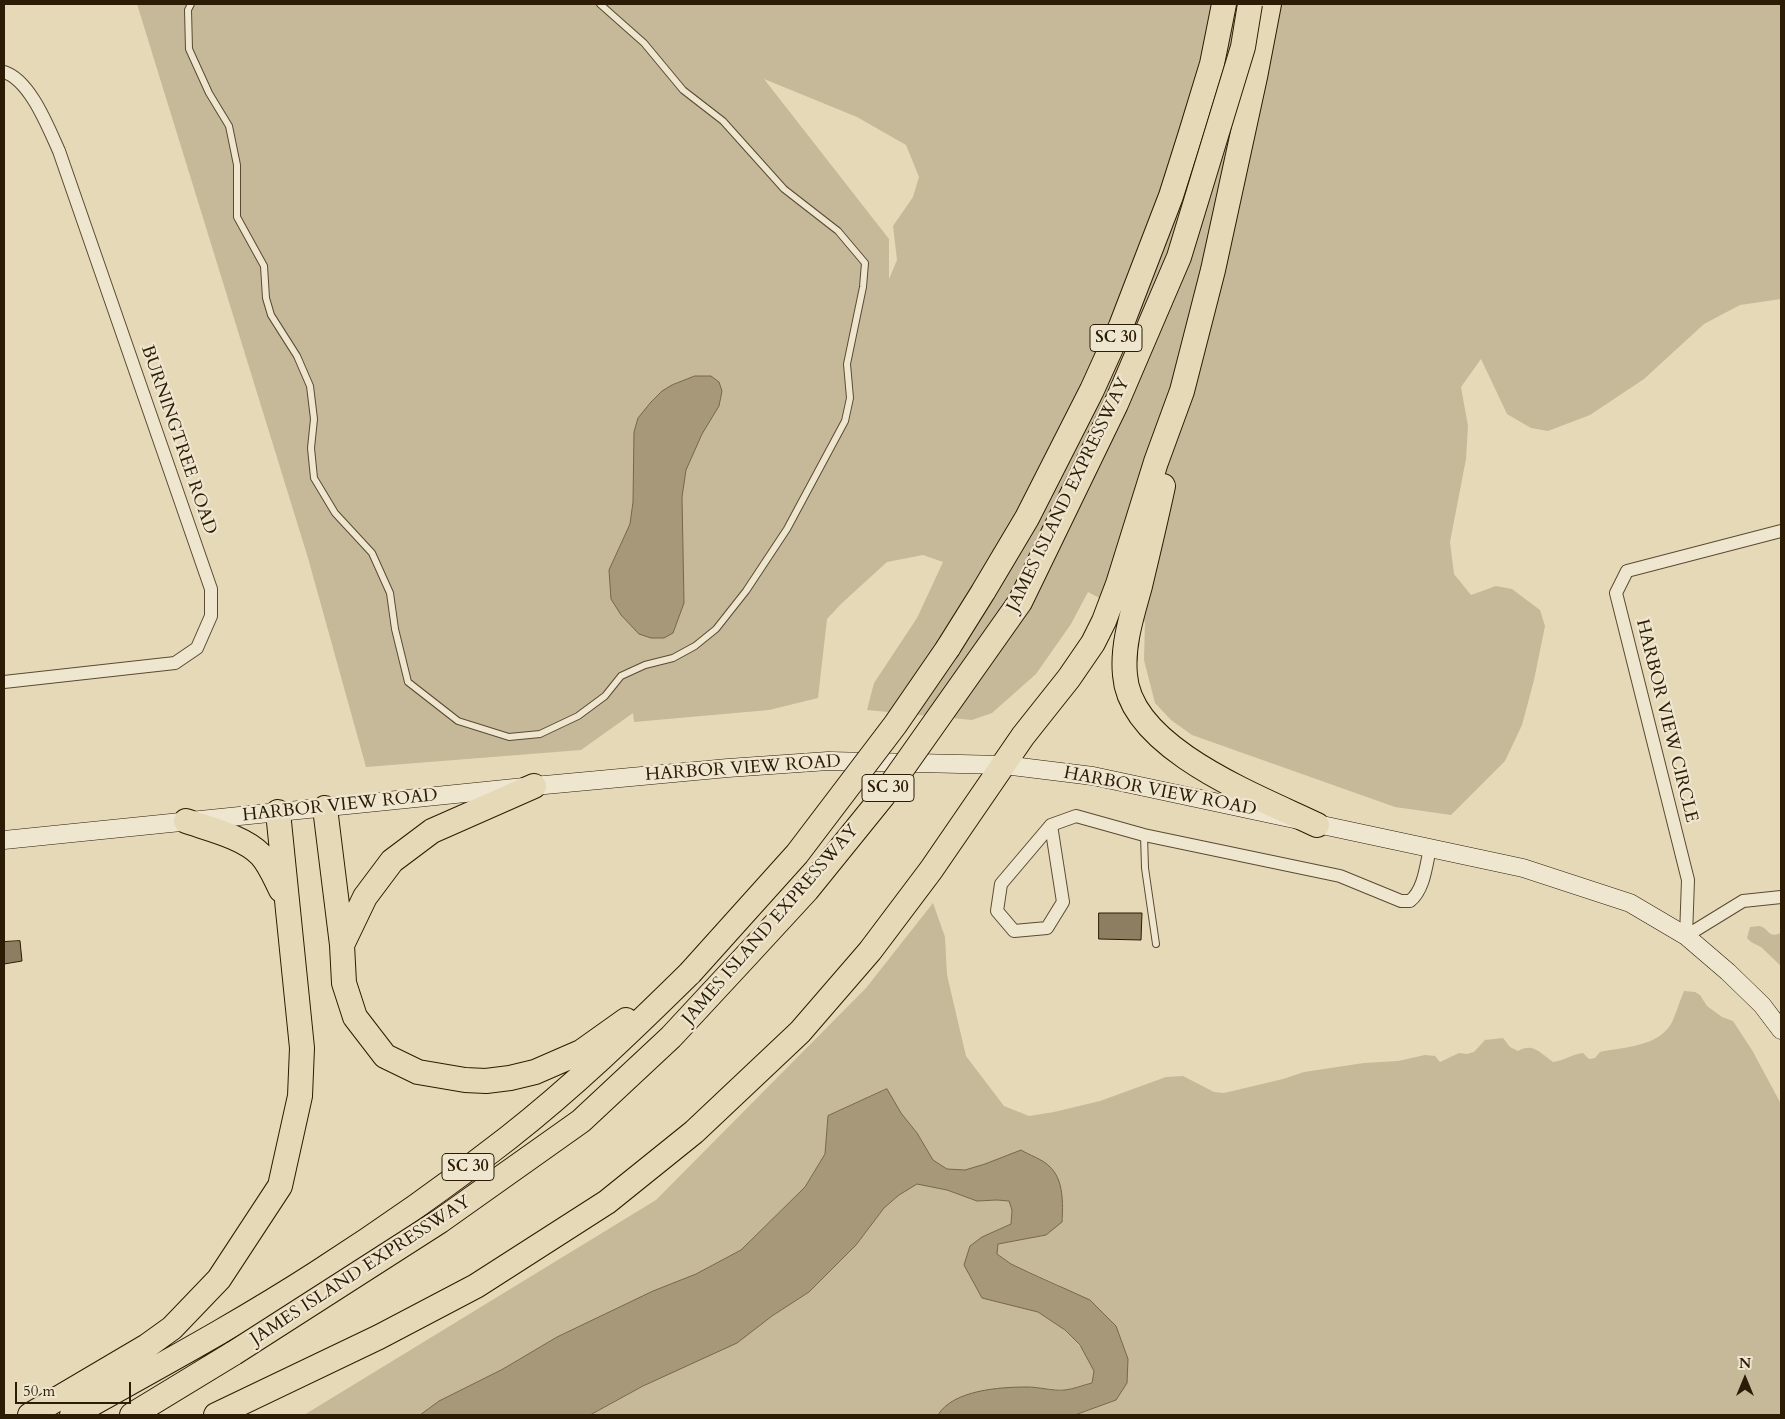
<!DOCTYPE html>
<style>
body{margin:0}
#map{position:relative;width:1785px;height:1419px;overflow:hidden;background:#e6d9b7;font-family:Cardo,serif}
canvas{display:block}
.frame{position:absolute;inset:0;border:5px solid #2c1b05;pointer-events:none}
.north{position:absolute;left:1720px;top:1354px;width:50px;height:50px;-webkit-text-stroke:4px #efe6d0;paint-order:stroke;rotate:0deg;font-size:14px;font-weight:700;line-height:20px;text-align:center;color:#2c1b05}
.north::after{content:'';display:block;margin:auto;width:18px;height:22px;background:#2c1b05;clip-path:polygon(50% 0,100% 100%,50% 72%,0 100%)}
.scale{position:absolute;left:15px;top:1382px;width:116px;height:22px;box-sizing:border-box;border:2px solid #2c1b05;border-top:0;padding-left:6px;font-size:15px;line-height:18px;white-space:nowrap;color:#2c1b05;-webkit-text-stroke:4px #efe6d0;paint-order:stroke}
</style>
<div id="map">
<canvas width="1785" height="1419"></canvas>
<div class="frame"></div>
<div class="north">N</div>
<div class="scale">50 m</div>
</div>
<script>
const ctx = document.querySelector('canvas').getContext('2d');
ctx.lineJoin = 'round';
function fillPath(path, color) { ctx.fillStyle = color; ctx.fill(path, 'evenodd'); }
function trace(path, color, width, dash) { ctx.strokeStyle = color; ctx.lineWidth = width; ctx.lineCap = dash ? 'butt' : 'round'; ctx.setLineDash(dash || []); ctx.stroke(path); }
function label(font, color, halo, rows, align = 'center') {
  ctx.font = font + ' Cardo,serif'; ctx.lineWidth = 4.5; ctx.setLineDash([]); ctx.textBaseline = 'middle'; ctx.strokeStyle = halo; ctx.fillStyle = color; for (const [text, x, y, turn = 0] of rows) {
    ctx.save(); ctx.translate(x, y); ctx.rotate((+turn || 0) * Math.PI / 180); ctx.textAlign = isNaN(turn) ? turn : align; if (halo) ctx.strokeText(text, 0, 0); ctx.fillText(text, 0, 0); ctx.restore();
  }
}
fillPath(new Path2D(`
 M137 4H1781V299L1740 305 1704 324 1644 379 1590 415 1548 431 1531 428 1507 414 1481 359 1461 387 1468 426 1466 459 1450 542 1454 574 1471 595 1496 586 1512 589 1540 610 1545 626 1534 680 1522 725 1505 761 1451 815 1395 807 1192 735 1171 720 1155 703 1144 660 1145 622 1088 592 1071 624 1036 674 992 713 972 720 867 710 874 683 917 618 943 562 923 555 887 562 842 603 827 619 818 698 769 710 634 722 633 713 581 750 366 767 308 558ZM764 79 857 117 906 145 919 177 913 197 893 226 897 260 889 279V239Z
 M933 903 945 937 947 975 966 1056 1004 1106 1029 1116 1054 1112 1100 1101 1166 1077 1183 1076 1214 1092 1224 1093 1283 1079 1304 1072 1364 1063 1398 1061 1425 1055 1435 1056 1440 1062 1459 1053 1467 1054 1474 1052 1485 1040 1503 1038 1510 1047 1518 1051C1532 1042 1541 1053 1553 1062 1564 1061 1572 1054 1583 1053L1589 1059 1595 1058 1600 1052C1623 1047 1657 1047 1671 1024 1675 1017 1680 1000 1684 991L1695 992 1700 995 1707 1006 1722 1017 1733 1021 1752 1050 1781 1104V1415H1075L1116 1400 1059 1285 1011 1264 997 1254 998 1244 1046 1235 985 1164 965 1170 947 1169 933 1160 917 1133 901 1113 828 1116 825 1154 805 1187 741 1250 696 1274 653 1291 557 1337 503 1369 439 1401 420 1415H304L656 1200 866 988Z
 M1759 926C1770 928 1767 939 1781 933V966L1761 947 1751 942 1747 938 1750 927Z
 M917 1184 947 1190 977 1201 997 1200 1009 1201 1012 1210 1011 1224 982 1237V1298C1000 1302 1018 1305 1036 1311 1053 1317 1092 1352 1094 1371 1095 1374 1092 1380 1092 1383L1066 1390 1028 1387 938 1414V1415H590L772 1316 809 1292 856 1245 884 1208 899 1195Z`), '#c6b999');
const water = new Path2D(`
 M695 376H711L719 382 722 391 719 406 702 434 686 470 682 497 684 603 673 633 664 638H651L639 634 621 615 611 599 609 570 630 524 633 502 634 432 638 418 651 402 662 391 672 385Z
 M887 1089 901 1113 917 1133 933 1160 947 1169 965 1170 985 1164 1021 1150C1029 1155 1042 1159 1049 1166 1064 1179 1063 1204 1062 1222L1046 1235 998 1244 997 1254 1011 1264 1028 1272 1090 1300 1116 1326 1128 1359 1127 1383 1116 1400 1075 1415H938C953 1390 1000 1387 1027 1387 1039 1387 1053 1391 1065 1390 1074 1389 1083 1385 1092 1383L1094 1371 1080 1345 1065 1330 1038 1312 982 1298 964 1265 970 1246 982 1237 1011 1224 1012 1210 1009 1201 997 1200 977 1201 947 1190 917 1184 899 1195 884 1208 856 1245 809 1292 772 1316 737 1343 643 1386 590 1415H420L439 1401 503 1369 557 1337 653 1291 696 1274 741 1250 805 1187 825 1154 828 1116Z`);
fillPath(water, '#a7987a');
trace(water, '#76664b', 1);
const building = new Path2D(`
 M1099 913H1142L1141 940 1099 939Z
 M20 941 22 961 4 964V942Z`);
fillPath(building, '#8d7e62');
trace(building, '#2c1b05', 1);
const lane = new Path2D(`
 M191 4 188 10 189 49 209 93 229 126 237 165V217L264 266 266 298 271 315 297 356 310 386 314 419 311 448 314 478 335 513 372 553 390 593 395 629 408 682 458 721 509 737 540 734 578 716 605 696 621 676 645 665 673 658 695 646 716 629 746 591 787 529 845 421 850 398 847 364 863 287 865 263 838 231 784 189 723 121 683 90 644 43 600 4
 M1144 835 1145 868 1156 944`);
const street = new Path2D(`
 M4 72C30 80 48 127 59 151L211 589V616L197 648 175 663 4 682
 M1051 825 1063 902 1047 928 1014 931 997 911 1001 884 1051 825 1076 816 1144 835 1340 876 1401 901H1410C1424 890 1426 866 1430 848
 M1686 936 1688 880 1616 593 1627 571 1781 531
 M1686 936 1743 901 1781 897`);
const secondary = new Path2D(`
 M4 840 534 786 728 768 828 761 1004 765 1093 776 1523 868 1630 903 1686 936 1728 972 1762 1005 1781 1030`);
const highway = new Path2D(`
 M1163 486C1156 519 1148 552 1140 586 1132 615 1122 645 1125 675 1130 749 1259 797 1317 825
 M948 648 983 592 1027 518 1092 390 1121 326 1171 196 1190 136 1212 64 1224 4
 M325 808 342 945 344 983 355 1017 385 1056 418 1072 465 1080 486 1081 510 1078 535 1072 581 1052 626 1020
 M186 821C209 829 244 837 261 855 270 865 275 878 281 890
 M342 945 365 897 392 861 432 831 534 786
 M30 1415 147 1346 172 1328 219 1279 280 1186 300 1096 302 1048 278 812
 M72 1415C154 1369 238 1324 317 1273 381 1232 448 1185 508 1138 573 1087 631 1031 690 973
 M132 1415 234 1353
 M216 1415 379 1337 476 1286 607 1202 694 1132 800 1032 870 951 931 870 1023 736 1069 678 1093 643 1104 621 1118 584 1156 462 1182 391 1213 270 1255 77 1269 4`);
trace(lane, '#5a4a32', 8);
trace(street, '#5a4a32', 14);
trace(secondary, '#2c1b05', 19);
trace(highway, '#2c1b05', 26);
trace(lane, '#efe6d0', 6);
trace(street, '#efe6d0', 12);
trace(secondary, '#efe6d0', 18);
trace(highway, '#e6d9b7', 24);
const highwayBridge = new Path2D(`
 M690 973 797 854 895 725 948 648
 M234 1353 440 1221 581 1121 671 1037 749 953 807 890 883 796 1020 602 1116 404 1179 257 1243 47 1250 4`);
trace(highwayBridge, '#2c1b05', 26, []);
trace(highwayBridge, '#e6d9b7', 24);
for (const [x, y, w] of [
 [1116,338,52],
 [888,788,52],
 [468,1167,52]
]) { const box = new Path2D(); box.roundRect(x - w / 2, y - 13.5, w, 27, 4); ctx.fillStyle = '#efe6d0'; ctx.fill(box); trace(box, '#2c1b05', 1); }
label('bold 16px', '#2c1b05', null, [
 ["SC 30",1116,338],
 ["SC 30",888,788],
 ["SC 30",468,1167]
]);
label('18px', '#2c1b05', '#efe6d0', [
 ["BURNINGTREE ROAD",178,440,71],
 ["JAMES ISLAND EXPRESSWAY",1069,495,-64],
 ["HARBOR VIEW CIRCLE",1666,721,76],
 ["HARBOR VIEW ROAD",743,769,-4],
 ["HARBOR VIEW ROAD",1160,792,11],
 ["HARBOR VIEW ROAD",340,806,-6],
 ["JAMES ISLAND EXPRESSWAY",771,925,-49],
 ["JAMES ISLAND EXPRESSWAY",361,1271,-33]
]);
</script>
